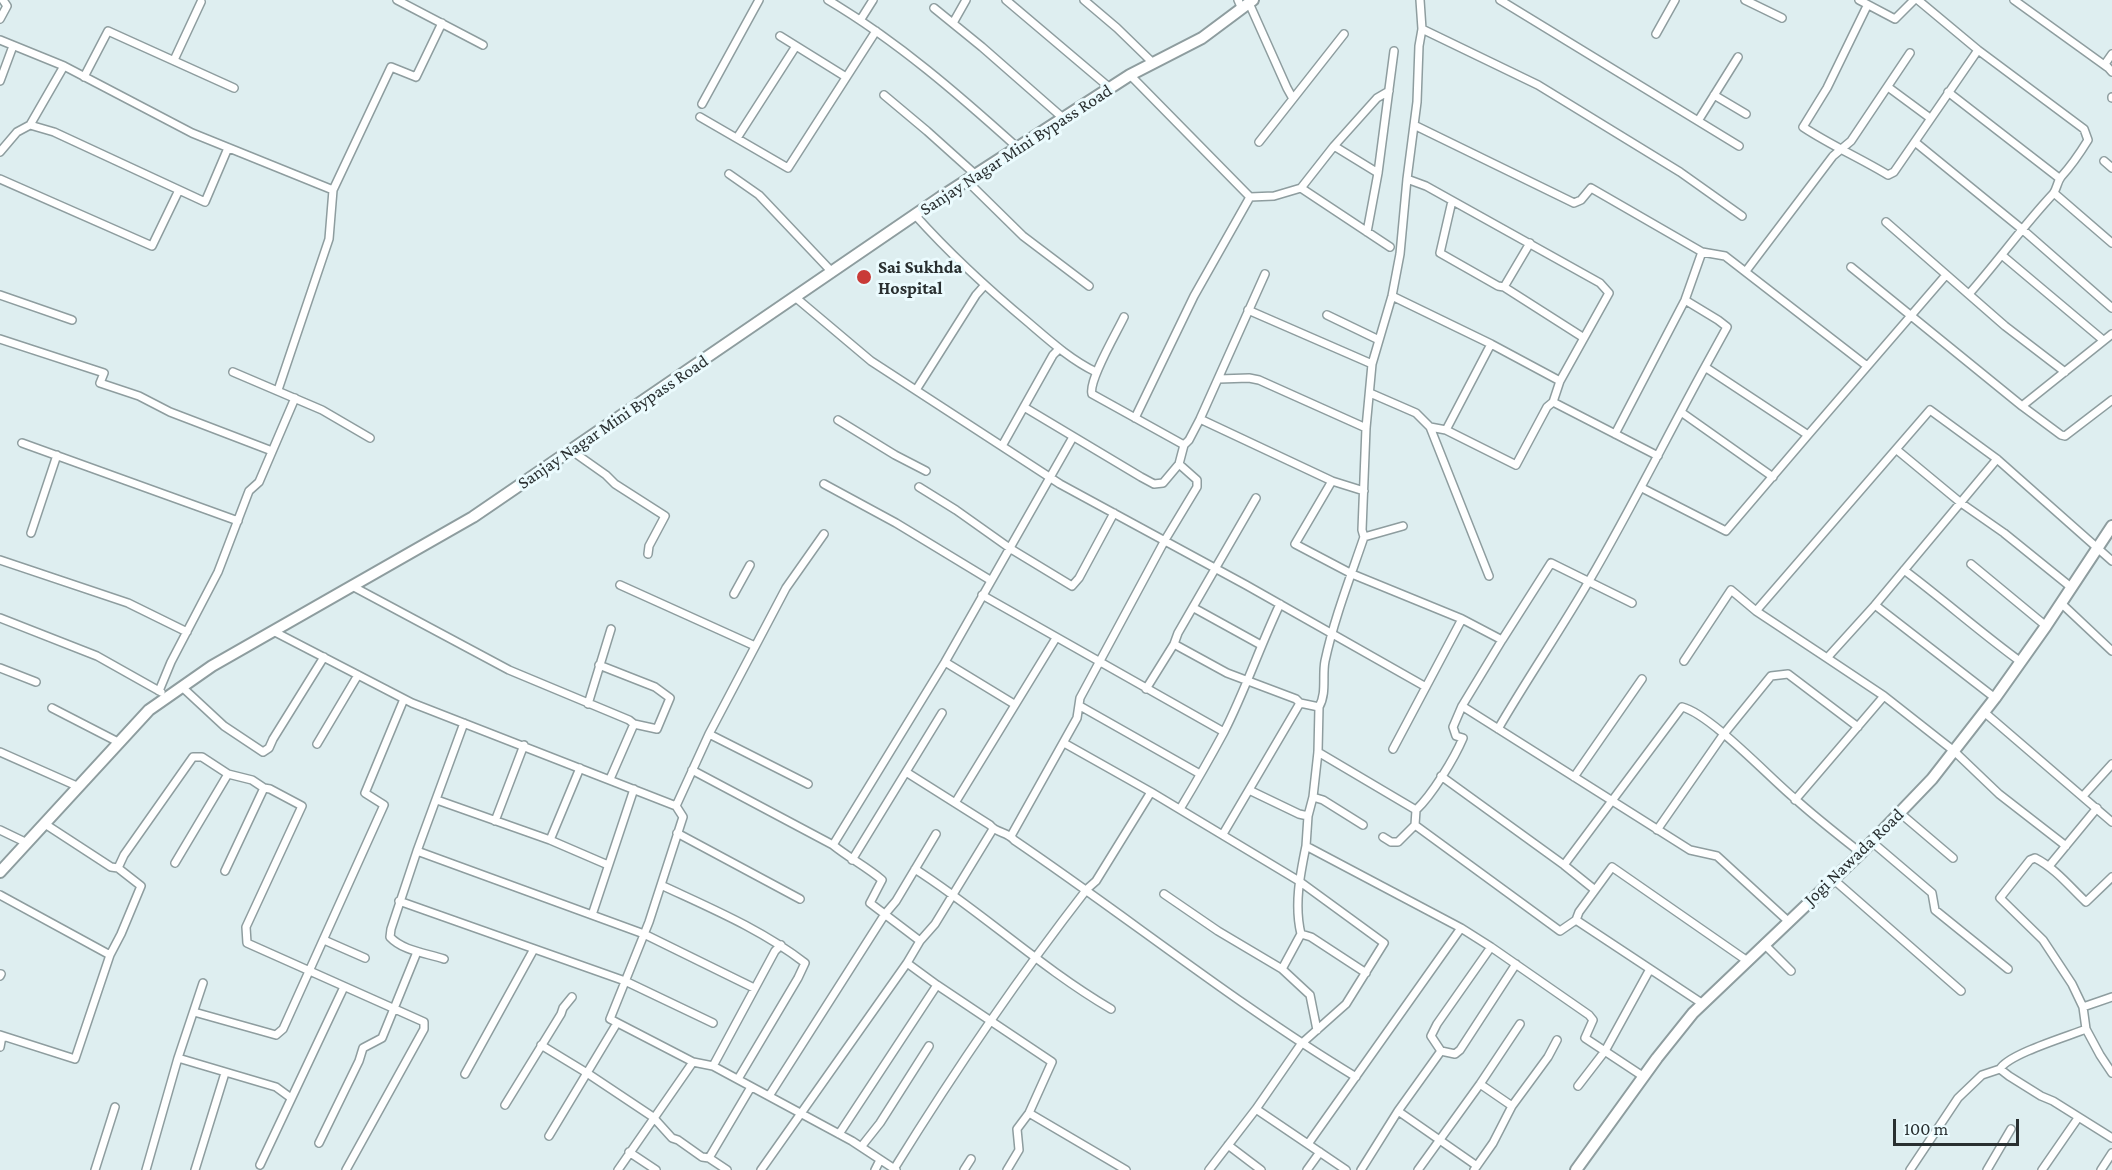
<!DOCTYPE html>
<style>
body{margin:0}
#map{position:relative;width:2112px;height:1170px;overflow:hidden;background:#deeef0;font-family:"Crimson Pro",serif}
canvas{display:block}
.scale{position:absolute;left:1893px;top:1119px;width:126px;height:27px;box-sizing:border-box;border:3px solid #292f30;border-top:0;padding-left:8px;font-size:18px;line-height:21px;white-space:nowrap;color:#292f30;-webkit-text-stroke:4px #ebfbfe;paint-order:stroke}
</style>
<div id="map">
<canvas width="2112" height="1170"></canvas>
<div class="scale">100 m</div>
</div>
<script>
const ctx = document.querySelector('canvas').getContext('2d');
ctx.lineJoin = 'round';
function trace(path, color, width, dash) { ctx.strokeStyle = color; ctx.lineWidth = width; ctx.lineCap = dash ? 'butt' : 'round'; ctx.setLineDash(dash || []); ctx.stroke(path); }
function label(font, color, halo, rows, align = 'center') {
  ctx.font = font + ' "Crimson Pro",serif'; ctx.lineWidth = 6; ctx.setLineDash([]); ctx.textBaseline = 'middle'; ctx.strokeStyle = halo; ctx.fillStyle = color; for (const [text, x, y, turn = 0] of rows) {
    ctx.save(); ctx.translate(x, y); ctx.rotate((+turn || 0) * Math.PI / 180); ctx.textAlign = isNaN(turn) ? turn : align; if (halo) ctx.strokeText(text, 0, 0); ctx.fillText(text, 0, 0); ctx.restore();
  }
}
const street = new Path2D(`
 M397 0 483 45
 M828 0C897 41 958 94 1018 148
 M1006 0 1110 88
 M1084 0 1117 28 1153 63
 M1238 0 1242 9
 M1500 0 1739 146
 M1745 0 1782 18
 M1859 0 1895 19 1914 0
 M1918 0 1978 50 2084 129 2088 140C2080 153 2071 166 2061 177 2057 182 2057 189 2053 194 2024 225 1998 261 1969 294
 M2014 0 2107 67
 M1249 3 1287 88 1292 97
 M1867 6 1827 88 1803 127C1830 145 1860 158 1888 175L1894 172 1978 50
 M934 8 982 47 1063 118
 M0 19 7 6 3 0
 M861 19 873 0
 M953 23 966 0
 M1422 29 1538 85 1680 172 1742 216
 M1656 34 1675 0
 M780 36 846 77
 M0 40 64 66 192 133 333 190
 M2112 54 2105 64 2112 72
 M174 60 201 2
 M1130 75 1250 197
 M84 77 108 31 234 88
 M0 81 13 46
 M1888 87 1930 118
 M1948 92 2059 178
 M884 95 927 131 976 175
 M1714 95 1746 114
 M2112 97V98
 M702 104 759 0
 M700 117 788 168 876 31
 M1698 121 1738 57
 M30 125 64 66
 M1414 125 1574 203 1581 200 1591 188 1702 252 1725 256 1867 366
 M737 138 796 46
 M1259 142 1344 34
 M1915 142 2023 230 2112 308
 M1334 146 1378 173
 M0 152 17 132 30 125 54 132 205 202 228 148
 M2104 161 2112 168
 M729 174 759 195 832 272
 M0 179 152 246 179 190
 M1407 179 1426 186 1600 283 1609 293 1560 381 1553 402 1547 407 1516 465 1446 430 1430 427
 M967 181 1023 236 1089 286
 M1301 188 1390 247
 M2054 193 2112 243
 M1452 201 1440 253 1498 286 1504 287 1584 338
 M915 215C950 254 988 289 1029 323 1050 341 1071 360 1096 372
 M1886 222 2005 326 2065 372
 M1367 232 1378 173 1394 51
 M2003 256 2103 340
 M1851 267 2022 406 2112 334
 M1746 271 1833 156 1851 141 1910 53
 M1504 287 1530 243
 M0 295 72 320
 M1392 296 1491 344 1560 381
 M795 297 871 361 1060 484 1246 585 1426 687
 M1685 300 1718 320 1727 327 1705 367 1808 435 1946 275
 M1248 310 1372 364
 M1327 315 1379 340
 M1124 317C1117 332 1088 381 1092 394L1184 445
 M0 339 104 373 100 383 139 396 170 412 272 451
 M233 372 322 410 370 438
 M1219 379 1249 378 1259 380 1366 428
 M278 390 329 239 333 190 391 67 416 77 442 23
 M916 390 976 295 984 286
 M1370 393 1416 413 1430 427 1489 576
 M1553 402 1658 456
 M2022 406 2061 435 2065 436 2112 400
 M1024 407 1141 477 1154 484 1163 483 1179 464 1184 445 1189 440 1200 419 1265 274
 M1681 412 1773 477
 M1135 418 1194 296 1250 197 1274 196 1301 188 1334 146 1377 98 1389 91
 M1200 419 1332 481 1364 491
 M838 420 895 455 926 471
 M1446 430 1491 344
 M1615 434 1685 300 1702 252
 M22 443 238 521
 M1002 446 1053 355 1059 349
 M1897 450 1961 503 2004 533 2072 588
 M572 451 606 475 615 484 665 516 649 546 648 554
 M1332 481 1295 544 1352 574 1462 619 1502 640 1462 706 1453 727 1456 736 1463 738C1454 759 1432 795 1416 810L1415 825 1398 842H1391L1383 837
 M824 484 896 523 990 580
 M919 487 956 510 1011 549 1072 586 1079 578 1114 513
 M1642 488 1726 531 1808 435
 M31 533 57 455
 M1364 537 1403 526
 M0 560 128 603 187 632
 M1971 564 2046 626
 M1904 570C1944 600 1981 633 2021 662
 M620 585 755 646
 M352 586 509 670 629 720 634 724 657 729 670 698 655 687 599 665
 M734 594 750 565
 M982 595 1224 732
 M2062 604 2112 651
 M1875 605 1995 698
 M1194 608 1261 645
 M1756 611 1930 410 1997 459 2112 561
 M0 618 97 656 161 692
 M273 631 412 703 676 806 683 817 649 922 610 1019 693 1062 713 1066 852 1141 896 1170
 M1502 640 1551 563 1632 603
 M1174 644 1227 673 1296 699 1300 703 1319 707
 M1827 658 1884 696 1954 751 1999 794 2066 846
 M1684 661 1731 590 1756 611 1827 658 1875 605 1997 459
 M945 662 1014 704
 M0 668 36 682
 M182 687 224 726 263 752 269 748 273 739 324 657
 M1146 689 1174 644 1178 633 1256 498
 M159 691 171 662 218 572 249 491 259 482 295 398
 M588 704 611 629
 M1080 706 1200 774
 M1462 706 1690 850 1717 856 1788 921
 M52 708 120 743
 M1984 712 2112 822
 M464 723 417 851 644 934 754 988
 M1498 729C1527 679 1560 631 1589 581 1630 511 1666 438 1705 367
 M709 734 808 784
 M1064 743 1151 792 1299 881 1384 943 1346 1004 1301 1044 1256 1109 1209 1170
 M317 744 358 675
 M1393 749 1462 619
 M0 752 79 787
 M1318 752 1416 810
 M692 770 833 845C849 858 867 867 882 880L870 903 920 941
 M906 772 990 825C996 833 1008 832 1014 840 1129 918 1237 1005 1356 1077
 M1441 776 1564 865 1595 890
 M1574 777 1642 679
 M610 779 634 724
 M1249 790 1299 814 1308 816
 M2083 796 2112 764
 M1313 797 1323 800 1363 825
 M437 800 550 840 608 865
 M1795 800 1884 696
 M955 803 1056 638
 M676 806 709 734 786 588 824 534
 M1180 809C1195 784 1210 758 1224 732 1245 691 1260 646 1280 604
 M1900 813 1953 858
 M495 821 524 745
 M1415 825 1560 931 1576 920 1579 912 1612 867 1746 960
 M0 830 27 843
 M1657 830 1723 735 1771 676 1788 674 1858 727
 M677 833 800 899
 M1223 834 1300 703
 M1011 836 1077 718 1080 698 1165 540 1197 487V480L1179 464
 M550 840 580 768
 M1872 842 1932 893 1935 910 2008 969
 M833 845 945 662 1073 437
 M1306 846 1308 816 1313 797 1318 752 1319 707C1327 693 1322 676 1325 661 1334 619 1350 578 1364 537L1362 530 1366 428 1372 364 1392 296 1400 254 1407 179 1417 102 1419 46 1422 29 1420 0
 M417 851 391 929 390 937C403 951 426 953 444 959
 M852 860 942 713
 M175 863 228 774
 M1564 865 1682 707C1710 714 1768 776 1793 797 1815 817 1838 835 1861 853
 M2050 865 2097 808
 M118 868 124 855 193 757H202L228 774 252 780 264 788 270 789 302 806 246 927 247 943 424 1022V1029L346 1170
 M915 869C982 912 1041 968 1111 1009
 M225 871 264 788
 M2112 877 2086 902C2070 887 2055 868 2035 858L2030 860 2000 898 2043 940 2072 984 2083 1007 2086 1029 2100 1055 2112 1073
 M1833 879 1961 991
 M661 885C710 908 761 929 805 963L798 978 738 1079
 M1164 894 1218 931 1282 969 1310 995 1317 1030
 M0 895 110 955
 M399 901 625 981 713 1023
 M592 915 634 789
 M1576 920 1703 1004
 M1301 934 1311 937 1366 973
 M324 940 365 958
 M1764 944 1791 971
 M1491 947 1437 1024 1431 1036 1441 1051 1455 1054 1460 1050 1516 964
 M907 963 937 985 1052 1062 1029 1113 1017 1129 1019 1150 1007 1170
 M1282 969 1301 934C1294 905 1300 875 1306 846L1461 928 1491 947 1589 1015 1593 1020 1585 1038 1644 1077
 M0 976 1 974
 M2083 1007 2112 997
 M194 1012 276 1035 283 1029 384 805 365 793 404 699
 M0 1035 75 1059 110 955 121 934 141 886 118 868 111 867 45 824
 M541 1045 587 1073 653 1117 672 1138 678 1140 702 1157 709 1158 727 1170
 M0 1047 2 1036
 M178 1058 276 1087 291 1098
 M713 1066 775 951 781 945
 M2000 1069 2009 1076 2041 1096 2053 1101 2112 1138
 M465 1074 534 949
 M1480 1084 1512 1106
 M1578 1086 1605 1051 1650 969
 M769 1096 885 914 896 901 936 834
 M505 1105 561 1014 563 1008 572 997
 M1256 1109 1346 1170
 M1398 1111 1477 1166
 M1029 1113 1126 1170
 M839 1134 937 985
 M549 1136 617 1023
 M319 1143 359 1061 363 1048 382 1038 417 952
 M1308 1144 1461 928
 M1228 1145 1261 1170
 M861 1147 880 1123 929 1046
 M629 1152 656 1170
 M709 1158 751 1087
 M260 1165 344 987
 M894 1169C954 1072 1017 979 1087 889L1096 881 1151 792
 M95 1170 115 1107
 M146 1170 178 1058 203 983
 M195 1170 225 1073
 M618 1170 693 1062
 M761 1170 907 963 920 941 935 924 993 829
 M875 1170 880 1160
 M964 1170 971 1159
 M1307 1170 1320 1152
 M1361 1170 1398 1111 1441 1051
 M1418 1170 1480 1084 1520 1024
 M1474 1170 1493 1143 1512 1106 1548 1057 1557 1040
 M1910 1170 1958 1098 1982 1075 2000 1069C2008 1054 2069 1036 2086 1029
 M1987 1170 2011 1129
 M2042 1170 2078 1118
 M2101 1170 2112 1153`);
const secondary = new Path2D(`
 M0 872 149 710 212 666 473 517 941 197 1130 75 1202 38 1253 0
 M1576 1170 1657 1058 1693 1013 1861 853 1932 779 1995 698 2046 626 2112 526`);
trace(street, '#8e9d9f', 10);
trace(secondary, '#8e9d9f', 14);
trace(street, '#fff', 7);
trace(secondary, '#fff', 10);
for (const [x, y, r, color] of [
 [864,277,8,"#c93b37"]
]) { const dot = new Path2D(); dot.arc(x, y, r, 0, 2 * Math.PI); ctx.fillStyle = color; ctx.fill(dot); trace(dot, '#ebfbfe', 2); }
label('18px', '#292f30', '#ebfbfe', [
 ["Sanjay Nagar Mini Bypass Road",1016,150,-33],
 ["Sanjay Nagar Mini Bypass Road",613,422,-34],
 ["Jogi Nawada Road",1854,857,-44]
]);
label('bold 18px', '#292f30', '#ebfbfe', [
 ["Sai Sukhda",878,267],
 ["Hospital",878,288]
], 'left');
</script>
